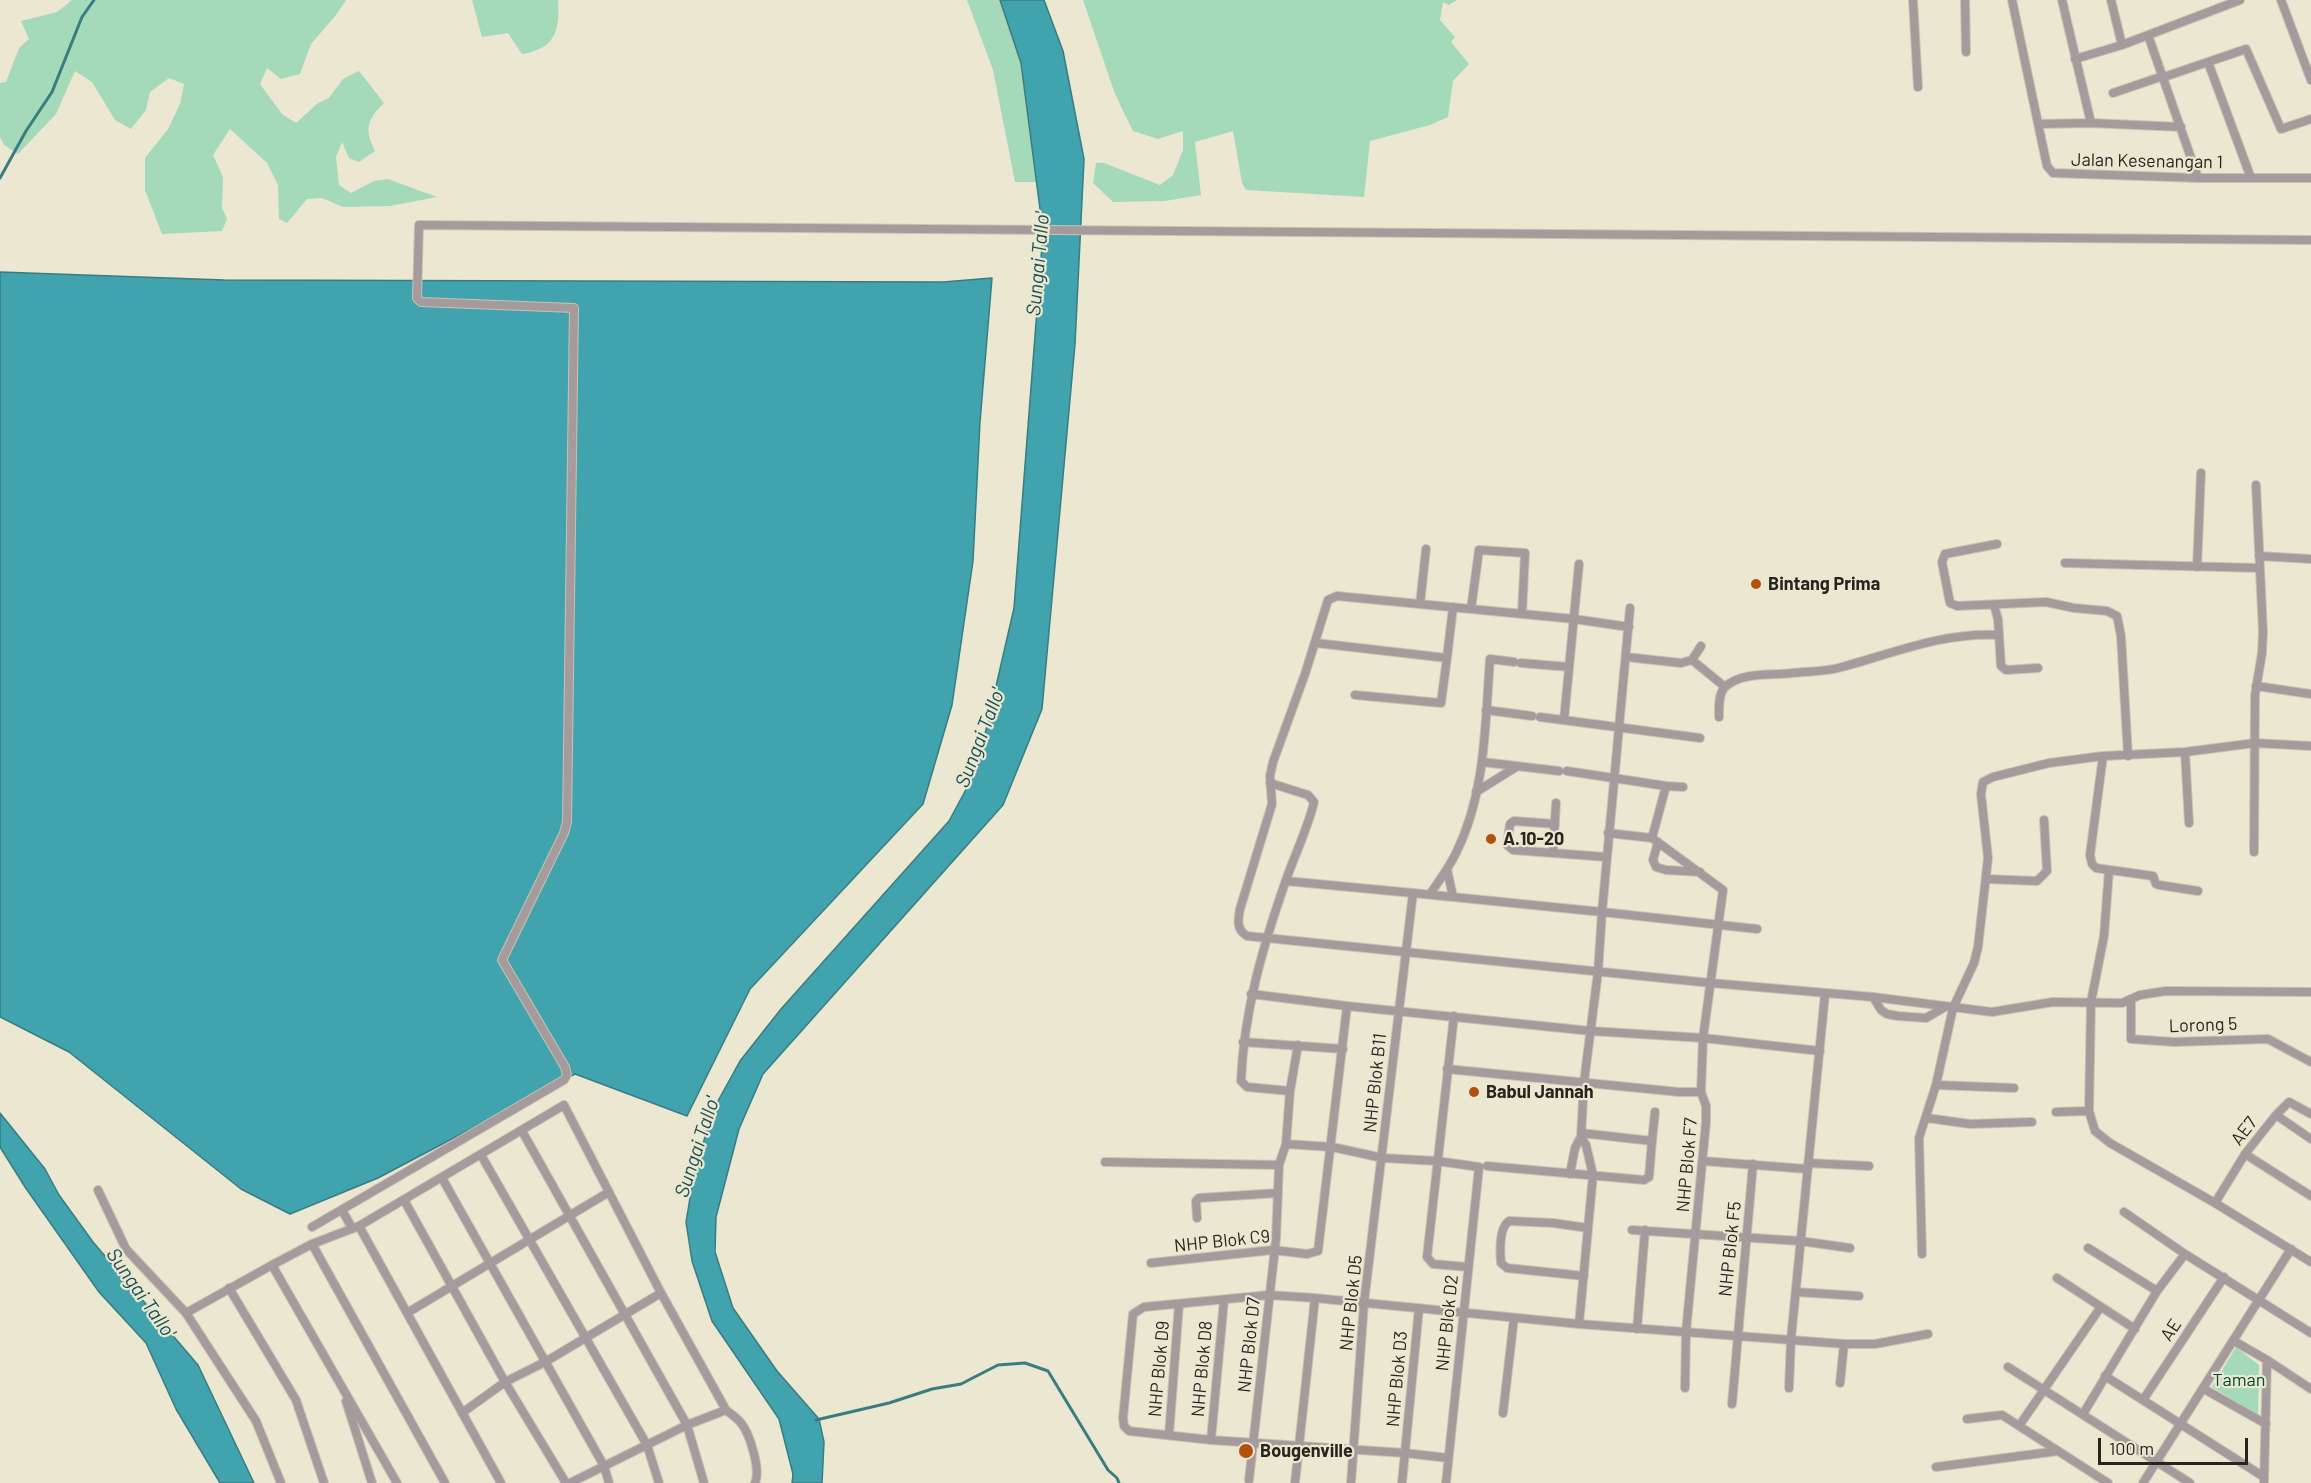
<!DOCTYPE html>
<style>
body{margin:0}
#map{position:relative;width:2311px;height:1483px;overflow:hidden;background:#ebe7d1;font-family:Barlow,sans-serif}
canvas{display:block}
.scale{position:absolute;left:2098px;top:1438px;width:150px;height:27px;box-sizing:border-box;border:3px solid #27251d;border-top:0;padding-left:8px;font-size:18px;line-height:21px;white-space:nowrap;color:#27251d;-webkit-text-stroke:4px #ebe7d1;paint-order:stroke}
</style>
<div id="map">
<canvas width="2311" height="1483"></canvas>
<div class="scale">100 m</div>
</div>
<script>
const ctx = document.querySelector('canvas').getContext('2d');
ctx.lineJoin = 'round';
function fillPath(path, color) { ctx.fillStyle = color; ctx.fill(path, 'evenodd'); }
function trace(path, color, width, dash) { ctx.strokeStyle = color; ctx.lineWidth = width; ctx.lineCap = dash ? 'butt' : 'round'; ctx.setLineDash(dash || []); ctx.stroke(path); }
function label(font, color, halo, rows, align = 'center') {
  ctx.font = font + ' Barlow,sans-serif'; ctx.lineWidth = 4.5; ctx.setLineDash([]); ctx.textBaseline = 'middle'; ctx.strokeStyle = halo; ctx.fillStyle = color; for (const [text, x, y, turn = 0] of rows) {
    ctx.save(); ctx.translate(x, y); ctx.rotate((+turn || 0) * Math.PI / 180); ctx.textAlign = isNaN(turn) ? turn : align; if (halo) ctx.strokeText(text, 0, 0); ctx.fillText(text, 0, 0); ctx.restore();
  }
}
fillPath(new Path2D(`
 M72 0H346L336 15 311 44 300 74 281 79 267 68 260 84 282 114 296 123 318 103 329 98 343 79 359 71 384 103C367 120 364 129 375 151L359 162 349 158 342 142 336 157 339 185 351 193 374 181 388 179 437 197 390 206 343 207 322 198 307 199 287 223 279 219 278 185 267 163 230 129 213 155 223 177 222 208 227 219 222 231 162 234 145 190V158L168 129 180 104 184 84 169 78 150 92 146 110 131 129 115 120 92 82 75 71 56 114 18 154 4 145 0 137V83L6 82 19 48 29 39 21 21 57 12Z
 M472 0H558C560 31 555 49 522 54L508 33 482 37Z
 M967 0H1000L1021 63 1037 182H1015L993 70Z
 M1083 0H1457L1449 5 1443 2 1440 20 1455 37 1451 42 1469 64 1453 81 1448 117 1430 125 1370 141 1364 197 1246 190 1242 183 1233 131 1195 142 1201 195 1165 201 1113 202 1093 183 1096 163H1104L1160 185 1173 175 1183 150V131L1158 139 1133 131 1115 94Z
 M2236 1347 2259 1365 2258 1416 2212 1387Z`), '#a4dab9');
const water = new Path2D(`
 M1000 0H1044L1063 51 1084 159 1075 344 1042 709 1003 805 763 1074 739 1129 716 1217 715 1252 733 1308 777 1371 819 1419 824 1442 822 1483H792L793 1474 779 1419 712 1321 692 1261 686 1222 694 1174 713 1110 740 1061 781 1009 949 821 977 769 1014 608 1043 232 1021 63Z
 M0 272 224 280 943 282 992 278 980 422 973 561 952 705 923 804 750 989 687 1116 575 1074 378 1178 290 1214 241 1189 69 1052 0 1017Z
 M0 1113 45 1169 59 1195 93 1242 198 1365 254 1483H220L176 1409 146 1343 99 1292 25 1187 0 1147Z`);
fillPath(water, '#41a3ad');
trace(water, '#397d82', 1.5);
trace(new Path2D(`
 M0 178 26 131 52 92 82 17 94 0
 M816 1420 889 1403 932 1389 961 1384 998 1365 1025 1363 1048 1371 1108 1470 1117 1478 1119 1483`), '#397d82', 3);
const minor = new Path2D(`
 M1913 0 1918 87
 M1965 0 1966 52
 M2012 0 2047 166 2053 173 2198 178H2311
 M2062 0 2091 123
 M2111 0 2122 45
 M2281 0 2311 80
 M2148 35 2198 178
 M2075 59 2122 45 2240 0
 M2208 62 2251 178
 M2164 77 2246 49 2281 129 2311 119
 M2113 93 2163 76
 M2039 124 2091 123 2181 127
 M1997 544 1945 554 1942 562 1950 603 1957 606 2046 602 2074 608 2107 611 2117 616 2121 636 2128 756
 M2259 556 2311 559
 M2065 563 2259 568
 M2197 567 2201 473
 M1420 604 1426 549
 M1994 605 1998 619 2001 666 2006 670 2038 668
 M1630 608 1602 912 1757 929
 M1471 609 1479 550 1525 553 1522 614
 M1629 627 1574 619 1337 596 1328 600 1305 674 1273 762 1270 776 1272 804 1240 909C1238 920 1236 929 1247 936L1711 983 1873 997 1992 1012 2053 1002 2122 1003 2140 995 2166 991 2311 992
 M1316 643 1447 658 1453 607
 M1626 657 1681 663 1692 660 1701 646
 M1692 660 1725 687
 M1521 663 1569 667
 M2256 686 2311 694
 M1355 695 1441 703 1447 658
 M1486 710 1532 716
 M1540 717 1700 738
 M1719 717C1719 708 1718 694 1725 687 1742 671 1772 676 1792 673 1809 671 1826 672 1842 667 1894 653 1943 632 1998 635
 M1564 720 1579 564
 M2185 752 2189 823
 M2103 756 2090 855 2092 864 2096 868 2153 876 2156 884 2159 885 2198 891
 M1482 762 1559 771
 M1567 771 1666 786 1652 838 1723 890 1703 1038 1701 1092
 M1270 783 1308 795 1314 802C1308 828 1295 854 1286 880 1263 946 1244 1010 1241 1081L1247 1087 1290 1091
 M1666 786 1683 787
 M1476 792 1516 767
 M1556 803 1553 853 1606 857
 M1608 833 1652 838
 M1658 842 1653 860 1656 867 1666 870 1700 872
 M2254 852 2255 695 2262 653 2263 632 2256 485
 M1553 853 1513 850 1507 845 1510 824 1514 821 1555 824
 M1447 869 1453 897
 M2109 870 2104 936 2091 1002 2089 1111 2095 1131 2110 1143 2215 1203 2311 1262
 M1986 879 2037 881 2047 871 2044 820
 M1286 881 1413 893 1364 1303 1351 1483
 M1413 893 1602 912 1598 972 1584 1082 1581 1137 1575 1148 1570 1174
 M1430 894C1440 880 1450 866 1457 851 1486 791 1485 724 1490 659L1514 662
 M1251 994 1347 1006 1591 1031 1703 1038 1820 1051
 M1873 997 1881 1010 1887 1014 1898 1016 1926 1018 1945 1007
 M2131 999V1039L2174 1042 2268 1039 2311 1062
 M1454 1016 1427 1257 1433 1264 1468 1267
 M1243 1042 1343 1049
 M1298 1045 1290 1091 1286 1144 1332 1147 1383 1158 1437 1161 1479 1167 1446 1483
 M1447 1069 1679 1092H1701L1706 1106V1122L1686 1332 1685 1388
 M1936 1085 2014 1088
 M2056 1112 2089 1111
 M2276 1115 2289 1102 2311 1114
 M1927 1118 1970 1124 2032 1122
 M522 1131 687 1425 704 1483
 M1652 1141 1655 1112
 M2245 1154 2311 1196
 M481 1155 647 1445 659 1483
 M1703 1161 1807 1169
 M1105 1162 1279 1165
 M1808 1163 1869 1166
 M1487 1166 1644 1180 1649 1177 1652 1141 1581 1133
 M442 1178 604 1466 609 1483
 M98 1190 126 1249 186 1313 256 1421 281 1483
 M404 1200 505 1382 566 1483
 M2215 1203 2245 1154 2276 1115 2311 1139
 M342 1210 352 1228
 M2124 1212 2185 1254
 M1197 1218 1196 1201 1199 1198 1278 1193
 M359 1226 501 1483
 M312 1227 564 1080 567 1075 565 1067 502 960 564 833 567 822 574 308 421 302 417 298 419 225 2311 240
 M1632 1230 1800 1241 1850 1248
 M312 1244 445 1483
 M2088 1248 2157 1291
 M1922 1254 1919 1138 1936 1085 1953 1008 1974 963 1978 947 1988 858 1981 794 1983 782 1993 777 2049 763 2103 756 2185 752 2255 743 2311 746
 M1151 1263 1273 1250 1307 1254 1318 1251 1347 1006
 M272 1265 397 1483
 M1584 1276 1507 1268 1501 1263C1500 1251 1499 1228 1509 1221L1553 1223 1588 1228
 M2057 1278 2135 1329
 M229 1288 296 1400 324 1483
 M1796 1292 1859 1296
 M186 1313 272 1265 312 1244 359 1226 564 1105 661 1293 726 1410C731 1414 737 1418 741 1423 750 1434 761 1470 755 1483
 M407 1313 609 1192
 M1579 1324 1593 1175 1586 1145 1581 1137
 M1637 1329 1645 1230
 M2234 1341 2267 1360 2311 1389
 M2008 1367 2190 1483
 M2105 1376 2264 1477
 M1840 1383 1844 1344
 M1789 1388 1791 1339 1825 994
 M2204 1389 2266 1424
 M2143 1400 2224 1277
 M346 1401 372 1483
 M1732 1404 1753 1164
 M462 1413 505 1382 545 1362 661 1293
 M1503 1413 1514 1318
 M2083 1414 2157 1291 2185 1254 2311 1333
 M1967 1419 2002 1415 2108 1483
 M2019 1426 2100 1308
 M1169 1435 1179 1304
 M1211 1440 1224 1300
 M1448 1458 1405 1453 1211 1440 1129 1431 1124 1426 1123 1418 1133 1314 1144 1307 1269 1295 1315 1298 1579 1324 1844 1344H1875L1928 1334
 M1936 1467 2058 1451
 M1249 1480 1276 1239 1279 1165 1286 1144
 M570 1483 687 1425 726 1410
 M1295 1483 1315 1298
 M1402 1483 1419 1308
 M2143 1483 2291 1249
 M2264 1483 2267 1360`);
trace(minor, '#c8c4b1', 10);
trace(minor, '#a59a9c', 8);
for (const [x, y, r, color] of [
 [1756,584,6,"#b1510d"],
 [1491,839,6,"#b1510d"],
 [1474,1092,6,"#b1510d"],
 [1246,1451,8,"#b1510d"]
]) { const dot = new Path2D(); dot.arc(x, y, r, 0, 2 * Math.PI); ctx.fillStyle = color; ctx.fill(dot); trace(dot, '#ebe7d1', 2); }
label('18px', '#27251d', '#ebe7d1', [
 ["Jalan Kesenangan 1",2147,161,1],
 ["Lorong 5",2203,1025,-2],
 ["NHP Blok B11",1375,1083,-84],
 ["AE7",2244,1131,-52],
 ["NHP Blok F7",1687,1165,-85],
 ["NHP Blok C9",1222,1241,-6],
 ["NHP Blok F5",1730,1249,-84],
 ["NHP Blok D5",1351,1303,-84],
 ["NHP Blok D2",1447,1323,-84],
 ["AE",2171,1330,-56],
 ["NHP Blok D7",1249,1345,-84],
 ["NHP Blok D9",1159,1369,-85],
 ["NHP Blok D8",1202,1369,-85],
 ["NHP Blok D3",1397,1379,-85]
]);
label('bold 18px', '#27251d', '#ebe7d1', [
 ["Bintang Prima",1768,584],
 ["A.10-20",1503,839],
 ["Babul Jannah",1486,1092],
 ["Bougenville",1260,1451]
], 'left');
label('18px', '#004b2b', '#ebe7d1', [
 ["Taman",2239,1380]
]);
label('italic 20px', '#174f55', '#ebe7d1', [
 ["Sungai Tallo'",1038,264,-85],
 ["Sungai Tallo'",980,738,-69],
 ["Sungai Tallo'",697,1147,-72],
 ["Sungai Tallo'",141,1293,55]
]);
</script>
